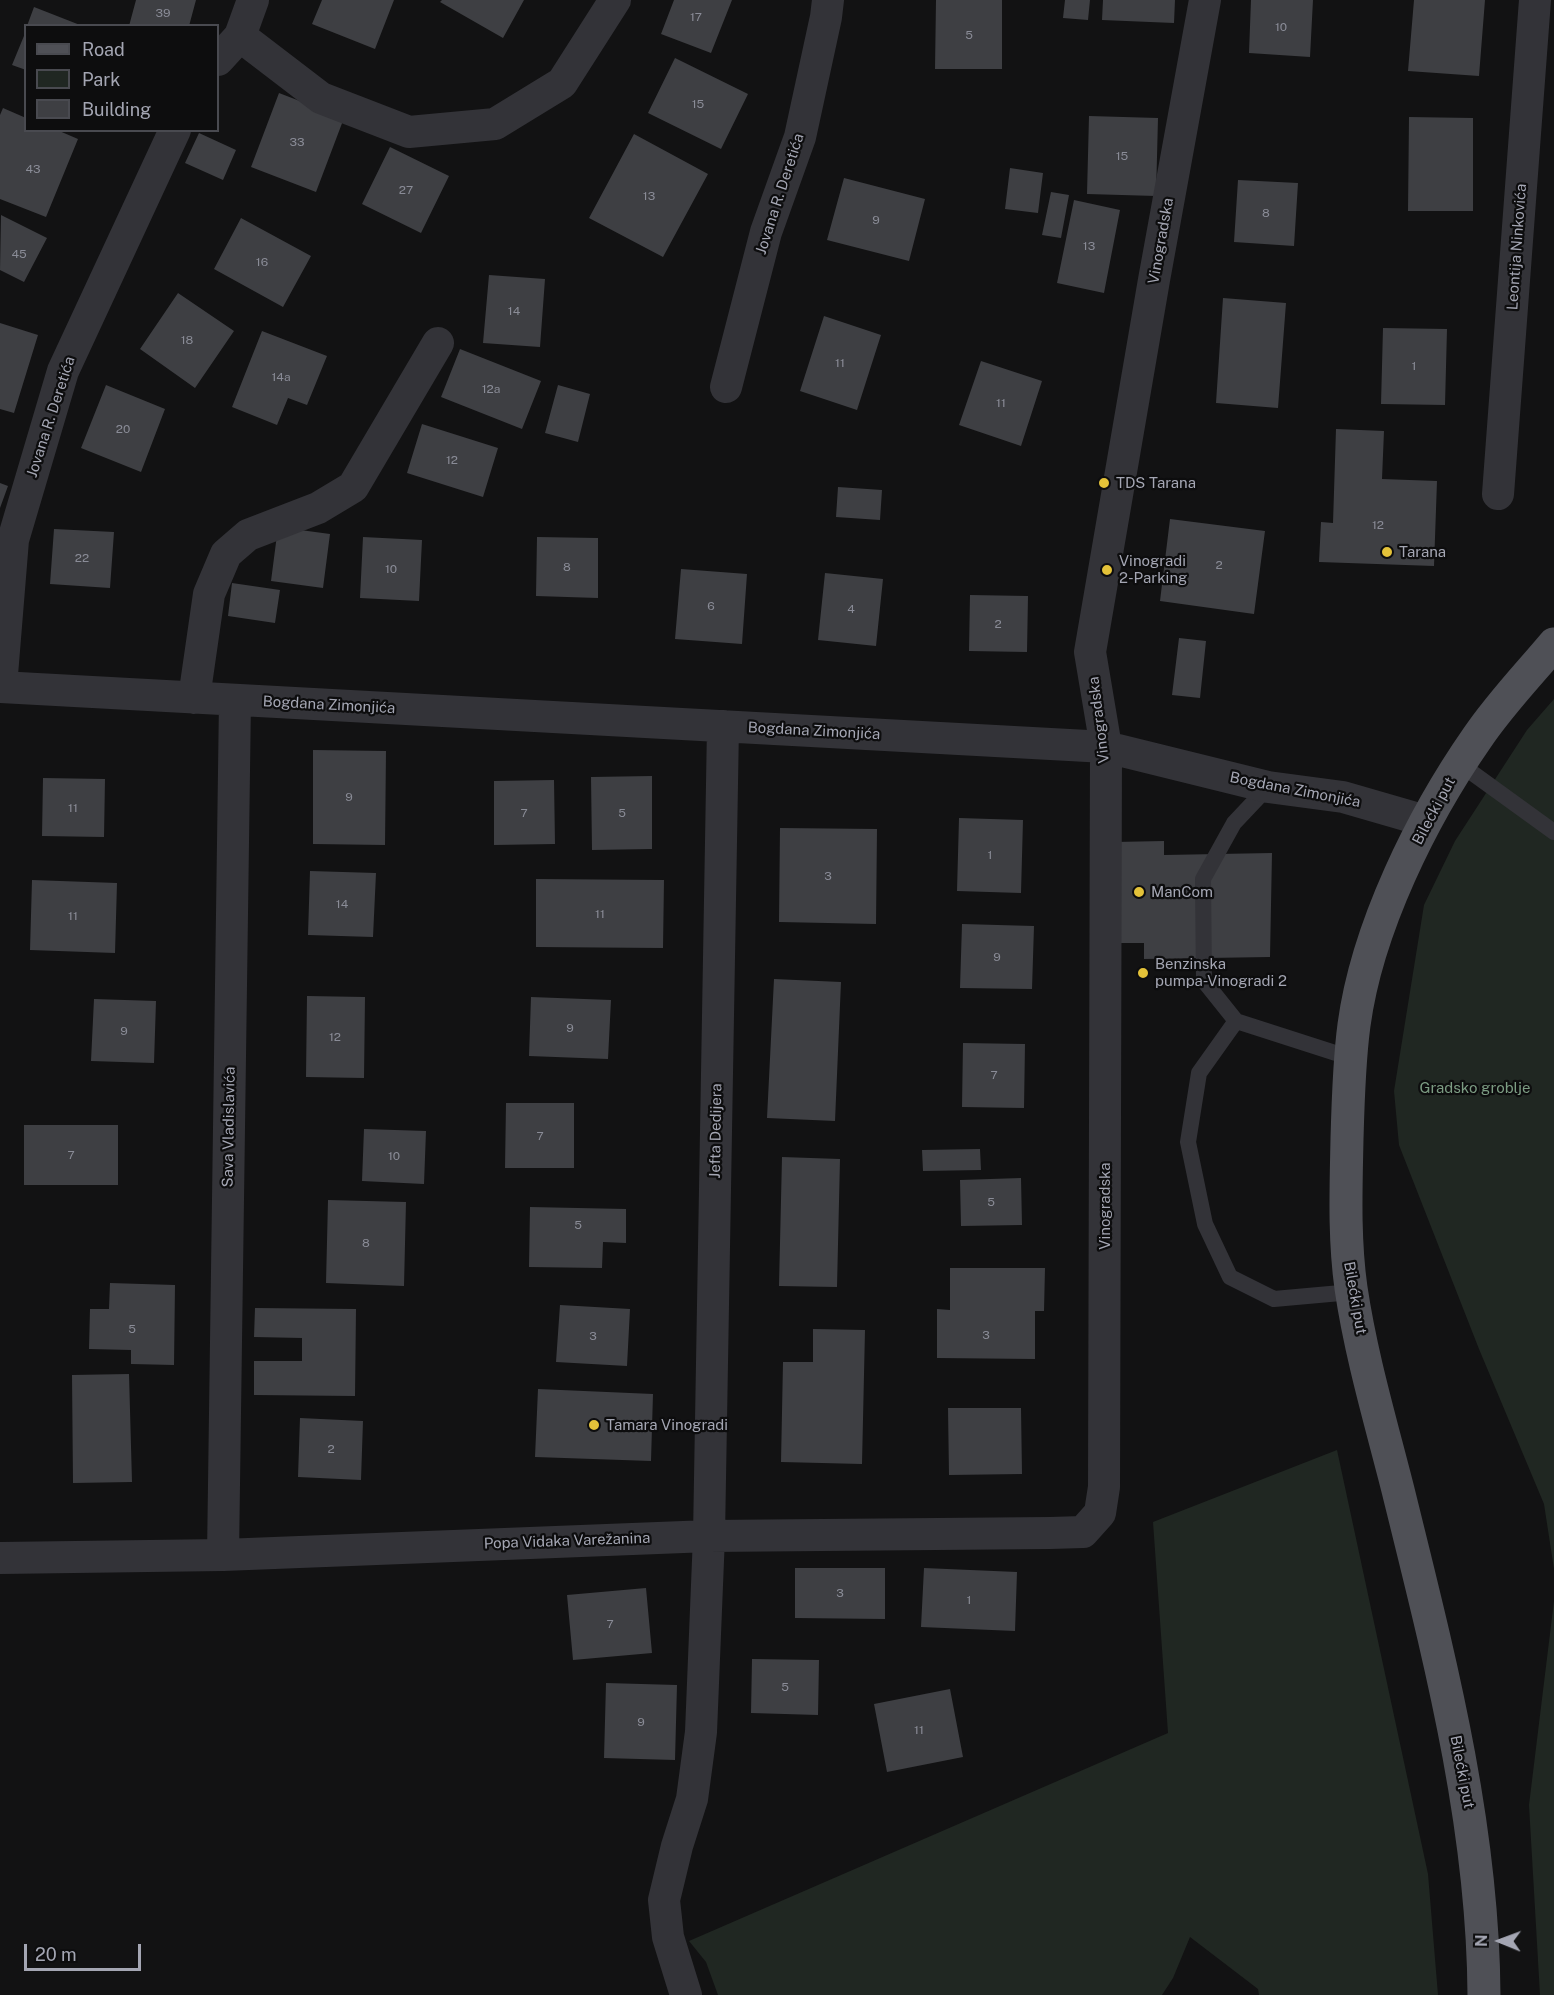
<!DOCTYPE html>
<meta charset="utf-8">
<style>
body{margin:0}
#map{position:relative;width:1554px;height:1995px;overflow:hidden;background:#121213;font-family:"Public Sans",sans-serif}
canvas{display:block}
.legend{position:absolute;left:24px;top:24px;width:195px;height:108px;box-sizing:border-box;background:#0d0d0e;border:2px solid #494a50;margin:0;padding:8px 10px;list-style:none;font-size:18px;color:#a4a6b3}
.legend li{display:flex;align-items:center;gap:12px;height:30px}
.legend b{width:30px;border:2px solid #494a50}
.north{position:absolute;left:1470px;top:1911px;width:60px;height:60px;-webkit-text-stroke:4px #0d0d0e;paint-order:stroke;rotate:271deg;font-size:16px;font-weight:700;line-height:24px;text-align:center;color:#a4a6b3}
.north::after{content:'';display:block;margin:auto;width:21px;height:27px;background:#a4a6b3;clip-path:polygon(50% 0,100% 100%,50% 72%,0 100%)}
.scale{position:absolute;left:24px;top:1944px;width:117px;height:27px;box-sizing:border-box;border:3px solid #a4a6b3;border-top:0;padding-left:8px;font-size:18px;line-height:21px;white-space:nowrap;color:#a4a6b3;-webkit-text-stroke:4px #0d0d0e;paint-order:stroke}
</style>
<div id="map">
<canvas width="1554" height="1995"></canvas>
<ul class="legend">
<li><b style="height:8px;background:#4f5056"></b>Road</li>
<li><b style="height:16px;background:#202722"></b>Park</li>
<li><b style="height:16px;background:#3e3f43"></b>Building</li>
</ul>
<div class="north">N</div>
<div class="scale">20 m</div>
</div>
<script>
const ctx = document.querySelector('canvas').getContext('2d');
ctx.lineJoin = 'round';
function fillPath(path, color) { ctx.fillStyle = color; ctx.fill(path, 'evenodd'); }
function trace(path, color, width, dash) { ctx.strokeStyle = color; ctx.lineWidth = width; ctx.lineCap = dash ? 'butt' : 'round'; ctx.setLineDash(dash || []); ctx.stroke(path); }
function label(font, color, halo, rows, align = 'center') {
  ctx.font = font + ' "Public Sans",sans-serif'; ctx.lineWidth = 4.5; ctx.setLineDash([]); ctx.textBaseline = 'middle'; ctx.strokeStyle = halo; ctx.fillStyle = color; for (const [text, x, y, turn = 0] of rows) {
    ctx.save(); ctx.translate(x, y); ctx.rotate((+turn || 0) * Math.PI / 180); ctx.textAlign = isNaN(turn) ? turn : align; if (halo) ctx.strokeText(text, 0, 0); ctx.fillText(text, 0, 0); ctx.restore();
  }
}
fillPath(new Path2D(`
 M1554 699V1569L1544 1504 1479 1349 1399 1145 1394 1091 1424 905 1455 841 1527 730Z
 M1337 1450 1428 1874 1438 1995H1259L1258 1989 1190 1937 1173 1978 1162 1995H718L706 1962 689 1941 1168 1733 1153 1522Z
 M1554 1601V1995H1540L1529 1805Z`), '#202722');
fillPath(new Path2D(`
 M136 0H196L189 26H129Z
 M322 0H394L375 49 312 24Z
 M442 0H524L503 38 440 2Z
 M674 0H732L711 53 661 34Z
 M936 0H1002V69H935Z
 M1065 0H1090L1088 20 1063 18Z
 M1103 0H1175L1174 23 1102 20Z
 M1251 0H1313L1310 57 1249 53Z
 M1414 0H1485L1479 76 1408 71Z
 M34 7 80 25V26H27Z
 M26 31V70L12 65Z
 M675 58 748 94 721 149 648 113Z
 M279 93 344 118 316 192 251 167Z
 M3 108 26 118V130H57L78 139 46 217 0 199V115Z
 M1089 116 1158 118 1156 196 1087 194Z
 M1409 117 1473 118V211H1408Z
 M199 133 236 150 223 180 185 163Z
 M634 134 708 174 663 257 589 218Z
 M390 147 449 176 421 233 362 204Z
 M1010 168 1043 173 1038 213 1005 209Z
 M844 178 925 199 909 261 827 240Z
 M1238 180 1298 183 1294 246 1234 242Z
 M1051 192 1069 195 1061 238 1042 235Z
 M1074 200 1120 210 1104 293 1057 283Z
 M1 215 47 238 24 282 0 270Z
 M241 218 311 256 283 307 214 269Z
 M489 275 545 279 540 347 483 343Z
 M178 293 234 331 195 388 140 349Z
 M1223 298 1286 303 1278 408 1216 403Z
 M824 316 881 335 857 410 800 391Z
 M0 323 38 335 14 413 0 409Z
 M1383 328 1447 329 1445 405 1381 404Z
 M262 331 327 356 307 405 288 398 277 425 232 407Z
 M460 349 541 381 522 429 441 397Z
 M981 361 1042 381 1021 446 959 425Z
 M106 385 165 409 141 472 81 448Z
 M558 385 590 394 578 442 545 433Z
 M422 424 498 448 483 497 407 473Z
 M1336 429 1384 431 1382 479 1437 481 1434 566 1319 562 1321 522 1333 523Z
 M0 483 8 486 0 508Z
 M838 487 882 490 880 520 836 517Z
 M1170 519 1265 531 1254 614 1160 601Z
 M278 527 330 534 323 588 271 581Z
 M54 529 114 532 110 588 50 584Z
 M363 537 422 540 419 601 360 598Z
 M537 537 598 538V598L536 596Z
 M681 569 747 574 742 644 675 639Z
 M825 573 883 579 876 646 818 640Z
 M232 583 280 590 275 623 228 616Z
 M970 595 1028 596 1027 652 969 651Z
 M1179 638 1206 641 1200 698 1172 695Z
 M313 750 386 751 385 845 313 844Z
 M652 776V849L592 850 591 777Z
 M43 778 105 779 104 837 42 836Z
 M554 780 555 844 494 845V781Z
 M959 818 1023 820 1021 893 957 891Z
 M780 828 877 829 876 924 779 922Z
 M1164 841V855L1272 853 1270 957 1144 959V943H1114V842Z
 M310 871 376 873 373 937 308 935Z
 M536 879 664 880 663 948 536 947Z
 M32 880 117 883 115 953 30 950Z
 M962 924 1034 926 1032 989 960 988Z
 M774 979 841 982 835 1121 767 1118Z
 M307 996 365 997 364 1078 306 1077Z
 M531 997 611 1000 608 1059 529 1056Z
 M94 999 156 1001 154 1063 91 1061Z
 M963 1043 1025 1044 1024 1108 962 1107Z
 M506 1103H574V1168H505Z
 M24 1125H118V1185H24Z
 M364 1129 426 1131 424 1184 362 1181Z
 M980 1149 981 1170 923 1171 922 1150Z
 M782 1157 840 1159 837 1287 779 1286Z
 M1021 1178 1022 1225 961 1226 960 1180Z
 M328 1200 406 1202 404 1286 326 1283Z
 M530 1207 626 1209V1243L603 1242 602 1268 529 1267Z
 M950 1268H1045L1044 1311H1035V1359L937 1358V1309L950 1310Z
 M110 1283 175 1285 174 1365 131 1364V1350L89 1349 90 1309H109Z
 M560 1305 630 1309 627 1366 556 1362Z
 M255 1308 356 1309 355 1396 254 1395V1361H302V1338L254 1337Z
 M813 1329 865 1330 862 1464 781 1462 783 1362H813Z
 M129 1374 132 1482 73 1483 72 1375Z
 M538 1389 653 1394 651 1461 535 1457Z
 M948 1408H1021L1022 1474 949 1475Z
 M300 1418 363 1421 361 1480 298 1477Z
 M795 1568H885V1619L795 1618Z
 M924 1568 1017 1572 1015 1631 921 1627Z
 M646 1588 652 1653 573 1660 567 1595Z
 M752 1659 819 1660 818 1715 751 1713Z
 M606 1683 677 1685 675 1760 604 1758Z
 M950 1689 963 1757 887 1772 874 1704Z`), '#3e3f43');
trace(new Path2D(`
 M1460 764 1554 832
 M1268 787 1234 823 1203 879 1204 981 1236 1021 1351 1058
 M1236 1021 1199 1073 1188 1142 1205 1224 1230 1277 1274 1299 1352 1292`), '#333338', 16);
trace(new Path2D(`
 M240 36 321 98 409 132 495 124 562 83 615 0
 M218 60 240 36 253 0
 M726 387 766 232 800 137 826 17 828 0
 M1498 494 1535 0
 M0 687 1106 747 1268 787 1343 797 1426 821
 M1 687 13 540 63 371 175 130
 M194 698 209 594 226 554 248 535 318 508 353 487 438 343
 M223 1555 235 700
 M0 1558 223 1555 709 1536 1050 1533 1083 1532 1100 1513 1104 1487 1106 747 1090 652 1154 280 1205 0
 M686 1995 668 1937 664 1900 677 1846 692 1799 701 1732 709 1536 723 726`), '#333338', 32);
trace(new Path2D(`
 M1484 1995C1483 1823 1439 1656 1398 1490 1381 1423 1361 1356 1351 1288 1344 1238 1346 1189 1347 1139 1348 1101 1349 1062 1354 1025 1367 928 1422 817 1477 738 1499 705 1528 675 1554 644`), '#4f5056', 33);
for (const [x, y, r, color] of [
 [1104,483,6,"#e4c239"],
 [1387,552,6,"#e4c239"],
 [1107,570,6,"#e4c239"],
 [1139,892,6,"#e4c239"],
 [1143,973,6,"#e4c239"],
 [594,1425,6,"#e4c239"]
]) { const dot = new Path2D(); dot.arc(x, y, r, 0, 2 * Math.PI); ctx.fillStyle = color; ctx.fill(dot); trace(dot, '#0d0d0e', 2); }
label('12px', '#8a8c97', null, [
 ["39",163,13],
 ["17",696,17],
 ["10",1281,27],
 ["5",969,35],
 ["15",698,104],
 ["33",297,142],
 ["15",1122,156],
 ["43",33,169],
 ["27",406,190],
 ["13",649,196],
 ["8",1266,213],
 ["9",876,220],
 ["13",1089,246],
 ["45",19,254],
 ["16",262,262],
 ["14",514,311],
 ["18",187,340],
 ["11",840,363],
 ["1",1414,366],
 ["14a",281,377],
 ["12a",491,389],
 ["11",1001,403],
 ["20",123,429],
 ["12",452,460],
 ["12",1378,525],
 ["22",82,558],
 ["2",1219,565],
 ["8",567,567],
 ["10",391,569],
 ["6",711,606],
 ["4",851,609],
 ["2",998,624],
 ["9",349,797],
 ["11",73,808],
 ["7",524,813],
 ["5",622,813],
 ["1",990,855],
 ["3",828,876],
 ["14",342,904],
 ["11",600,914],
 ["11",73,916],
 ["9",997,957],
 ["9",570,1028],
 ["9",124,1031],
 ["12",335,1037],
 ["7",994,1075],
 ["7",540,1136],
 ["7",71,1155],
 ["10",394,1156],
 ["5",991,1202],
 ["5",578,1225],
 ["8",366,1243],
 ["5",132,1329],
 ["3",986,1335],
 ["3",593,1336],
 ["2",331,1449],
 ["3",840,1593],
 ["1",969,1600],
 ["7",610,1624],
 ["5",785,1687],
 ["9",641,1722],
 ["11",919,1730]
]);
label('15px', '#a4a6b3', '#0d0d0e', [
 ["Jovana R. Deretića",780,194,-72],
 ["Vinogradska",1161,241,-80],
 ["Leontija Ninkovića",1517,247,-86],
 ["Jovana R. Deretića",51,417,-72],
 ["Bogdana Zimonjića",329,705,3],
 ["Vinogradska",1099,720,-97],
 ["Bogdana Zimonjića",814,731,3],
 ["Bogdana Zimonjića",1295,790,11],
 ["Bilećki put",1434,811,-62],
 ["Sava Vladislavića",229,1127,-89],
 ["Jefta Dedijera",716,1131,-89],
 ["Vinogradska",1105,1206,-90],
 ["Bilećki put",1355,1298,80],
 ["Popa Vidaka Varežanina",567,1541,-2],
 ["Bilećki put",1462,1772,79]
]);
label('15px', '#a4a6b3', '#0d0d0e', [
 ["TDS Tarana",1116,483],
 ["Tarana",1399,552],
 ["Vinogradi",1119,561],
 ["2-Parking",1119,578],
 ["ManCom",1151,892],
 ["Benzinska",1155,964],
 ["pumpa-Vinogradi 2",1155,981],
 ["Tamara Vinogradi",606,1425]
], 'left');
label('15px', '#7c9c83', '#0d0d0e', [
 ["Gradsko groblje",1475,1088]
]);
</script>
